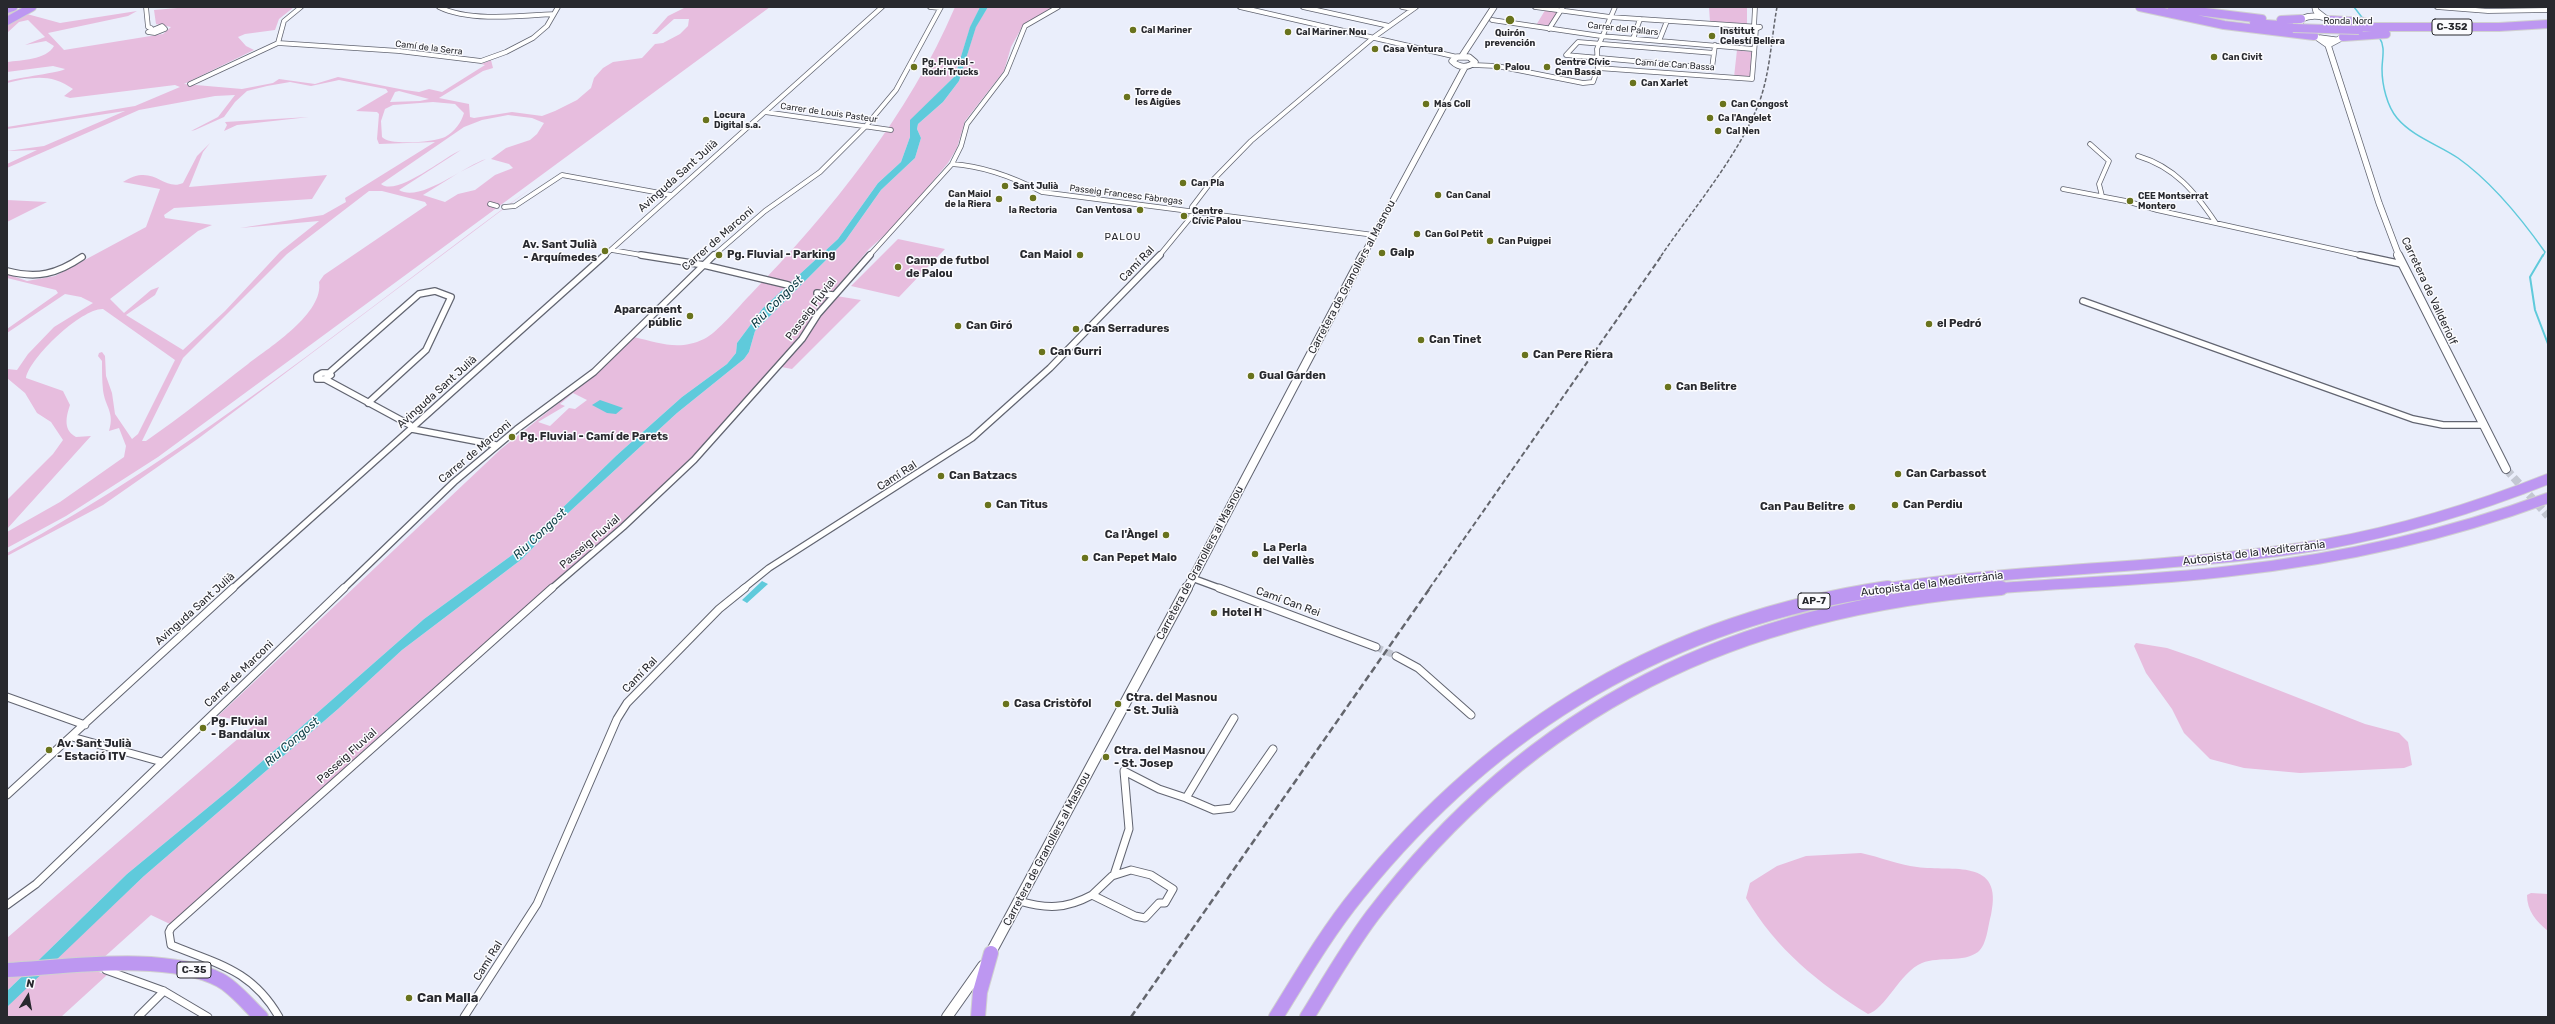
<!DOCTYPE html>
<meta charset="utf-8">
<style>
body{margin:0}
#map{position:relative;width:2555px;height:1024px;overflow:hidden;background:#eaeefb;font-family:Rubik,sans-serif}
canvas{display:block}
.frame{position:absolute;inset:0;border:8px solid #28292e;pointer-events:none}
.north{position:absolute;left:8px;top:976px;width:40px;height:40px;-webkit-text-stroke:3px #fbfbfe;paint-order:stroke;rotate:11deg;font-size:11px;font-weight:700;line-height:16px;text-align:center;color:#28292e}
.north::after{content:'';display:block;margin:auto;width:14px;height:18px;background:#28292e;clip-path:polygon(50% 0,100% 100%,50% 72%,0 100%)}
</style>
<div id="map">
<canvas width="2555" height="1024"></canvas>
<div class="frame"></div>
<div class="north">N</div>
</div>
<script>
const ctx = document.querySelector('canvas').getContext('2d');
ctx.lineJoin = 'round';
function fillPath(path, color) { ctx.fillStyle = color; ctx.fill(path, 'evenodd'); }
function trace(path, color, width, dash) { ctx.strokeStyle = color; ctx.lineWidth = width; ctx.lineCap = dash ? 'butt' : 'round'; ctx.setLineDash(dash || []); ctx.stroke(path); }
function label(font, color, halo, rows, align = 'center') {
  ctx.font = font + ' Rubik,sans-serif'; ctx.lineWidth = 3; ctx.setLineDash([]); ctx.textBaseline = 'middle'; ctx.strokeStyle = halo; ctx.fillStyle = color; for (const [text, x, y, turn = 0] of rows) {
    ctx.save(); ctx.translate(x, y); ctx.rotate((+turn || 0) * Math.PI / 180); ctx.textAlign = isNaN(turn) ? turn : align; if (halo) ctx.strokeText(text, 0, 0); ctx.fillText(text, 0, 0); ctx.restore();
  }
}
fillPath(new Path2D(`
 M189 7H294L279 19 275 30 245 34 238 37 246 46 254 50 184 84 242 89 273 83 279 79 315 84 338 77 405 90 419 92 429 89 442 92 485 65 481 64 491 60 493 68 483 71 439 98 469 104 470 117 474 118 512 112 542 116 555 111 577 100 591 88 594 78 603 68 613 62 642 58 655 44 663 43 680 34 688 26 689 19H674L657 34H652L668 16 686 7H770L158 457 66 516 7 548V532L60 502 124 457 126 446 119 428 109 431C115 412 105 407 103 390 102 381 102 370 102 361L98 356 99 353 102 352 105 356 106 376 112 393 115 414 132 439 138 434 175 360 103 309C82 308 30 357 26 378L63 391 70 405C66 417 63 430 76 437L91 436 7 529V500L53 454 63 440 51 422 37 413 25 393 7 378V369L17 370 28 354 54 327 93 303 81 297 65 294 7 333V329L58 293 56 290 7 278V274L27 281 55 276 146 227 160 189 123 182C154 162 163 192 183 183L197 156 210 143 203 152 189 187 327 175 312 199 174 208 164 215 165 218 212 225 198 231 110 299 124 313 151 290 159 287 155 295 126 315 183 350 225 311 280 252 319 221 240 228 323 215 346 202 345 198 435 142 379 144 377 139 379 114 377 112 356 111 388 92 386 89 339 80 311 86 290 82 267 86 247 91 235 102 224 117 195 130 191 131 218 117 235 95 215 96 139 110 7 168V164L37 150 7 151 44 146 125 111 15 128 7 129V127L135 106 180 87 175 85 70 98 64 96 73 89C51 73 31 77 7 83V81C16 78 63 72 65 69L53 66 7 72V62C21 60 46 60 54 46L46 41 25 45 45 37 28 20 19 22 7 33V14L16 11 60 23 137 11 128 16 48 33 64 50 163 34 171 27 156 24 154 10ZM399 91 429 99 420 101 390 102 395 92ZM433 102 455 104 464 113C461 123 455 131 445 137 435 142 389 146 382 137L381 121 385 109 393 105ZM508 115 532 118 544 123 537 134 530 140 506 148 491 159 509 164 513 168 495 175 475 190 458 194 445 202 423 195 460 172 486 159C464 166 420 203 399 190L461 150C444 157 397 197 381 184L464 127 482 120ZM369 191H382L425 202 427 205 324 275 319 282C324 313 270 347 248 364 214 390 181 417 146 441H142L183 358 287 254Z
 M955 7H980L970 28 955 76 910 121V137L901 162 878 183 838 239 763 308 737 343 736 353 727 364 682 397 617 455 519 550 424 619 234 786 127 874 7 991V938L255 724 218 716 501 449 600 370 634 337C659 343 679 351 704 339 716 334 740 305 750 295 831 211 909 115 955 7ZM573 393 587 400 575 409 569 408 550 426 538 422 565 406 560 404Z
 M988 7H1055L1022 27 1011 47 1004 71 965 121 957 148 948 163 896 225 869 249 830 295 861 300 792 369 776 366 681 469 629 519 404 715 172 925 151 915 91 969 107 975 61 1017H7V1007L18 995 144 876 338 709 402 650 522 559 554 526 677 413 744 359 749 352 755 331 845 241 881 190 915 158 921 138 917 129 918 124 943 102 959 81 976 26Z
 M1547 7H1563L1549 29 1535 27Z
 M1709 7H1747V25L1710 22Z
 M1737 50 1753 52 1752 79 1734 77Z
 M309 117 237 125 224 131 227 125 225 122Z
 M534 186 199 438 103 505 7 556V553C196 451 361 312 534 186Z
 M7 200 47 202 7 222Z
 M898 239 945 249 899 297 851 286Z
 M2136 643 2167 648 2199 659 2365 724 2399 733 2408 742 2412 765 2404 768 2300 773 2244 768 2210 759 2184 733 2172 709 2146 673 2134 646Z
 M1861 853C1880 857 1899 865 1917 867 1952 872 2004 857 1991 915 1988 925 1987 945 1978 952 1963 963 1940 956 1922 963 1900 972 1885 1010 1868 1014 1818 983 1776 949 1746 898L1750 883 1777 866 1806 856Z
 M2531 893 2548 894V931C2536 921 2527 911 2527 895Z`), '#e7bdde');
fillPath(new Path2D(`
 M980 7H988L976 27 959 81 943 102 918 124 917 129 921 138 915 158 881 190 845 241 755 331 749 352 744 359 677 413 554 526 522 559 402 650 338 709 144 876 7 1007V991L127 874 234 786 424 619 519 550 617 455 682 397 727 364 736 353 737 343 763 308 838 239 878 183 901 162 910 137V120L955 76 970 27Z
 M600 400 623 408 616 414 607 413 592 405Z
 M762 581 768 584 747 603 742 600Z`), '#5fcadb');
trace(new Path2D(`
 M2354 7 2364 20
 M2379 37C2386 47 2382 58 2382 69 2382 85 2387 106 2397 118 2413 137 2439 145 2458 158 2492 182 2521 218 2545 252L2543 256`), '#5fcadb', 1.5);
trace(new Path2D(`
 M2543 255 2530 277 2535 310 2548 344`), '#5fcadb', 2);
trace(new Path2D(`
 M1376 647 1396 656`), '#c3c7d2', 7, [7, 3.5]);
trace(new Path2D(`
 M2506 469 2548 516`), '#c3c7d2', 8, [8, 3.5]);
const streetFar2 = new Path2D(`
 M146 7 148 27 151 28
 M439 7C469 22 521 16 554 14
 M930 7 940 8
 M1240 7 1457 57
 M1303 7 1389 26
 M1402 7 1413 9
 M1535 7 1610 17 1760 27
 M2437 7 2488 11 2548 10
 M1492 20 1601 36 1753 49
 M162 26 165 29 155 33 148 32Z
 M1754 26 1755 7
 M1549 29 1563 7
 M1633 39 1640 19
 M1659 41 1667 21
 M1578 42 1714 53 1712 68 1566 55Z
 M278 43 399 51 481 61 506 52 533 38 547 26 558 7
 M278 43 284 21 301 7
 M1714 53 1715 45
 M1473 65 1497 66 1583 83 1593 82 1598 68 1597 49 1615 7
 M1598 68 1752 79 1756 29 1760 27
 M190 84 278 43
 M765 112 891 130
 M2090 144 2109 161 2099 184 2102 196
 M2138 156C2175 167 2195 192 2216 223
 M952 164C984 166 1013 177 1042 192L1374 235
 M2063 189 2126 201 2157 210 2364 256
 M490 204 497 206
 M504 207 515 206 562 175 671 195
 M612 250 647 256
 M604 256 882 7
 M713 256 765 211 820 172 865 127 896 90 941 7
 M869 256 952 164 961 146 967 124 1006 73 1025 26 1058 7
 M1159 256 1191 217 1192 207 1211 182 1251 141 1374 37 1416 7`);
const streetFar1 = new Path2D(`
 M641 255 704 265 788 285
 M2360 255 2402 264
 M7 271C37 279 57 274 82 257
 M817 293 833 295
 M2083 301 2413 419 2443 425H2482
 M322 373H329L331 375 325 379H317V376Z
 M329 373 419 294 435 291 451 297 426 350 368 403
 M325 379 410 425 412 429 496 445
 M1192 578 1222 589
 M232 589 605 255
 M343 589 454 482 517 429 594 372 714 255
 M551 589 623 527 694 460 802 339 818 314 870 255
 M743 589 769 568 972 438 1050 368 1160 255`);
const street = new Path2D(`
 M1219 588 1376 647
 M1396 656 1418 668 1471 715
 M7 697 85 725
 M72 737 162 762
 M7 795 233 588
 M1186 798 1214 810 1232 808 1273 749
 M1131 870 1151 875 1173 889 1165 903H1159L1145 918 1135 916 1092 895 1112 876Z
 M1114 875 1129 829 1124 771 1159 789 1186 798 1234 718
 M1019 901C1047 909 1066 909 1092 895
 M7 905 36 884 344 588
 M106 970 164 991 208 1017
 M138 1017 164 991
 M279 1017C252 970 218 964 171 945L169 932 171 928 552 588
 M464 1017 537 904 617 719 627 703 719 609 745 588`);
const secondaryFar2 = new Path2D(`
 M2315 7 2316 11 2325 18
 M2300 26 2301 19C2317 12 2332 18 2343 31V37L2328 45
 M2318 38 2328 45 2379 203 2399 256
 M2320 38 2335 40
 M1462 56 1494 7
 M1457 57H1469L1475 62C1468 68 1459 68 1452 61Z
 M1363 256 1465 67`);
const secondaryFar1 = new Path2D(`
 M2398 255 2506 469
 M1187 589 1363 255`);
const secondary = new Path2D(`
 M989 956 1187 588
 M947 1017 983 966`);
const highwayFar2 = new Path2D(`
 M2140 7 2224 25 2314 36
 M2172 8 2262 19
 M7 9 13 7
 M2281 20 2301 19
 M2331 20 2365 22
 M7 21 32 7
 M2254 23 2291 26
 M2356 27H2499L2548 24
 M2343 37 2386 34`);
const highwayFar1 = new Path2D(`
 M1881 589C2028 567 2178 569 2326 544 2403 530 2475 508 2548 479
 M1989 589C2069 582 2150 581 2231 571 2340 559 2445 536 2548 498`);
const highway = new Path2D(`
 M7 970C67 967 167 952 220 980 235 988 249 1006 261 1017
 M978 1017 980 992 991 953
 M1276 1017C1302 975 1327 932 1358 894 1496 723 1670 620 1888 588
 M1307 1017C1328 983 1348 948 1372 916 1533 705 1738 608 2001 588`);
trace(streetFar2, '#626571', 5.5);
trace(streetFar1, '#626571', 8);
trace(street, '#626571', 9);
trace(secondaryFar2, '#626571', 7);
trace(secondaryFar1, '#626571', 10);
trace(secondary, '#626571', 12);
trace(highwayFar2, '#d0d0d1', 10);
trace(highwayFar1, '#d0d0d1', 12);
trace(highway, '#d0d0d1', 16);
trace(streetFar2, '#fff', 4);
trace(streetFar1, '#fff', 5.5);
trace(street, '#fff', 7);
trace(secondaryFar2, '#fff', 5.5);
trace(secondaryFar1, '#fff', 8);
trace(secondary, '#fff', 10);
trace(highwayFar2, '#bd97f1', 8);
trace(highwayFar1, '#bd97f1', 10);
trace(highway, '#bd97f1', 14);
trace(new Path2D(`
 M1661 256C1693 209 1735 160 1757 108 1770 77 1771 40 1777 7`), '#63656c', 1.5, [4, 2]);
trace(new Path2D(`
 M1429 589 1662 255`), '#63656c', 2, [5.5, 3]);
trace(new Path2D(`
 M1131 1017 1430 588`), '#63656c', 2.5, [7, 3.5]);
const highwayBridge = new Path2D(`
 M2293 28 2359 30`);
trace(highwayBridge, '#d0d0d1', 10, []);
trace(highwayBridge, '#bd97f1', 8);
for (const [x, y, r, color] of [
 [1510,20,5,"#69731d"],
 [1133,30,4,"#69731d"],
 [1288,32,4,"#69731d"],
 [1712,36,4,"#69731d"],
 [1375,49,4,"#69731d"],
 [2214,57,4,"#69731d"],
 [914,67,4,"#69731d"],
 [1497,67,4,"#69731d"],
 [1547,67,4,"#69731d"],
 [1633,83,4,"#69731d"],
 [1127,97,4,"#69731d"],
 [1426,104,4,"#69731d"],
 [1723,104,4,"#69731d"],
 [1710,118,4,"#69731d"],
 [706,120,4,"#69731d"],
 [1718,131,4,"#69731d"],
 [1183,183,4,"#69731d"],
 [1005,186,4,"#69731d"],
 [1438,195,4,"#69731d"],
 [1033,198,4,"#69731d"],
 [999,199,4,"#69731d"],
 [2130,201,4,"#69731d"],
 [1140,210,4,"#69731d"],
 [1184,216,4,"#69731d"],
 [1417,234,4,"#69731d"],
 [1490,241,4,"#69731d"],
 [605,251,4,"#69731d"],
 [1382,253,4,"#69731d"],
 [719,255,4,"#69731d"],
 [1080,255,4,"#69731d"],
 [898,267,4,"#69731d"],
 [690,316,4,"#69731d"],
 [1929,324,4,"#69731d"],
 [958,326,4,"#69731d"],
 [1076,329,4,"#69731d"],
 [1421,340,4,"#69731d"],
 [1042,352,4,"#69731d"],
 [1525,355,4,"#69731d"],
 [1251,376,4,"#69731d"],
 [1668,387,4,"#69731d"],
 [512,437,4,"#69731d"],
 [1898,474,4,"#69731d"],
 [941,476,4,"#69731d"],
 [988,505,4,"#69731d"],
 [1895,505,4,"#69731d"],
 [1852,507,4,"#69731d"],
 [1166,535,4,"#69731d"],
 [1255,554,4,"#69731d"],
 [1085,558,4,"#69731d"],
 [1214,613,4,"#69731d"],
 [1006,704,4,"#69731d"],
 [1118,704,4,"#69731d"],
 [203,728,4,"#69731d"],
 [49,750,4,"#69731d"],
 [1106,757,4,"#69731d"],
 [409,998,4,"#69731d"]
]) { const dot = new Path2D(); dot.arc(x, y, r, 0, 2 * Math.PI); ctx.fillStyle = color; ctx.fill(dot); trace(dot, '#fbfbfe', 1.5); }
label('9px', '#28292e', '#fbfbfe', [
 ["Ronda Nord",2348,21],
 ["Carrer del Pallars",1623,29,6],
 ["Camí de la Serra",429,48,7],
 ["Camí de Can Bassa",1675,65,4],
 ["Carrer de Louis Pasteur",829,113,8],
 ["Passeig Francesc Fàbregas",1126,195,7]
]);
label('bold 9px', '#28292e', '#fbfbfe', [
 ["Cal Mariner",1141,30],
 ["Institut",1720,31],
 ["Celestí Bellera",1720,41],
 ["Cal Mariner Nou",1296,32],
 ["Quirón",1510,33,"center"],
 ["prevención",1510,43,"center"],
 ["Casa Ventura",1383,49],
 ["Can Civit",2222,57],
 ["Pg. Fluvial -",922,62],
 ["Rodri Trucks",922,72],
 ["Centre Cívic",1555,62],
 ["Can Bassa",1555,72],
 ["Palou",1505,67],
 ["Can Xarlet",1641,83],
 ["Torre de",1135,92],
 ["les Aigües",1135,102],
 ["Mas Coll",1434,104],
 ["Can Congost",1731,104],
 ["Locura",714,115],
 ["Digital s.a.",714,125],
 ["Ca l'Angelet",1718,118],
 ["Cal Nen",1726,131],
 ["Can Pla",1191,183],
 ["Sant Julià",1013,186],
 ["Can Maiol",991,194,"right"],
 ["de la Riera",991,204,"right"],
 ["Can Canal",1446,195],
 ["CEE Montserrat",2138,196],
 ["Montero",2138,206],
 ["la Rectoria",1033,210,"center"],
 ["Can Ventosa",1132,210,"right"],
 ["Centre",1192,211],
 ["Cívic Palou",1192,221],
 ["Can Gol Petit",1425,234],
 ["Can Puigpei",1498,241]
], 'left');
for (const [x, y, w] of [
 [2452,27,40],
 [1814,601,32],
 [194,970,34]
]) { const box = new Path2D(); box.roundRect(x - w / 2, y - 8, w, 16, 3); ctx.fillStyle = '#fbfbfe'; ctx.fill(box); trace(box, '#28292e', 1); }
label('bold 10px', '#28292e', null, [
 ["C-352",2452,27],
 ["AP-7",1814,601],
 ["C-35",194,970]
]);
ctx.letterSpacing = '1px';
label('10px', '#28292e', '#fbfbfe', [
 ["PALOU",1123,237]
]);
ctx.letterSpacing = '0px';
label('11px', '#28292e', '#fbfbfe', [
 ["Avinguda Sant Julià",678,176,-42],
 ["Carrer de Marconi",718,239,-41],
 ["Camí Ral",1137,264,-46],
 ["Carretera de Granollers al Masnou",1352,277,-62],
 ["Carretera de Vallderiolf",2429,291,65],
 ["Passeig Fluvial",811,309,-53],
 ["Avinguda Sant Julià",437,392,-42],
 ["Carrer de Marconi",475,452,-40],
 ["Camí Ral",897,476,-33],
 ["Passeig Fluvial",590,542,-41],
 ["Autopista de la Mediterrània",2254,553,-7],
 ["Carretera de Granollers al Masnou",1200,563,-62],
 ["Autopista de la Mediterrània",1932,584,-7],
 ["Camí Can Rei",1288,602,20],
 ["Avinguda Sant Julià",195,609,-42],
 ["Carrer de Marconi",239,674,-44],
 ["Camí Ral",640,675,-46],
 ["Passeig Fluvial",347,756,-42],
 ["Carretera de Granollers al Masnou",1047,849,-62],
 ["Camí Ral",488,961,-58]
]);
label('bold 11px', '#28292e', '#fbfbfe', [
 ["Av. Sant Julià",597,245,"right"],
 ["- Arquímedes",597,258,"right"],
 ["Galp",1390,253],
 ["Pg. Fluvial - Parking",727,255],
 ["Can Maiol",1072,255,"right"],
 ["Camp de futbol",906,261],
 ["de Palou",906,274],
 ["Aparcament",682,310,"right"],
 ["públic",682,323,"right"],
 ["el Pedró",1937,324],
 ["Can Giró",966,326],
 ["Can Serradures",1084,329],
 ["Can Tinet",1429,340],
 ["Can Gurri",1050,352],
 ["Can Pere Riera",1533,355],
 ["Gual Garden",1259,376],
 ["Can Belitre",1676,387],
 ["Pg. Fluvial - Camí de Parets",520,437],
 ["Can Carbassot",1906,474],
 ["Can Batzacs",949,476],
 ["Can Titus",996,505],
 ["Can Perdiu",1903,505],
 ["Can Pau Belitre",1844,507,"right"],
 ["Ca l'Àngel",1158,535,"right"],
 ["La Perla",1263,548],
 ["del Vallès",1263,561],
 ["Can Pepet Malo",1093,558],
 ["Hotel H",1222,613],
 ["Ctra. del Masnou",1126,698],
 ["- St. Julià",1126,711],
 ["Casa Cristòfol",1014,704],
 ["Pg. Fluvial",211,722],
 ["- Bandalux",211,735],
 ["Av. Sant Julià",57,744],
 ["- Estació ITV",57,757],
 ["Ctra. del Masnou",1114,751],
 ["- St. Josep",1114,764]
], 'left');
label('italic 12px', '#0a3d44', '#fbfbfe', [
 ["Riu Congost",777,302,-45],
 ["Riu Congost",540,534,-43],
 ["Riu Congost",292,742,-41]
]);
label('bold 13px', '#28292e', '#fbfbfe', [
 ["Can Malla",417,998]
], 'left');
</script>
